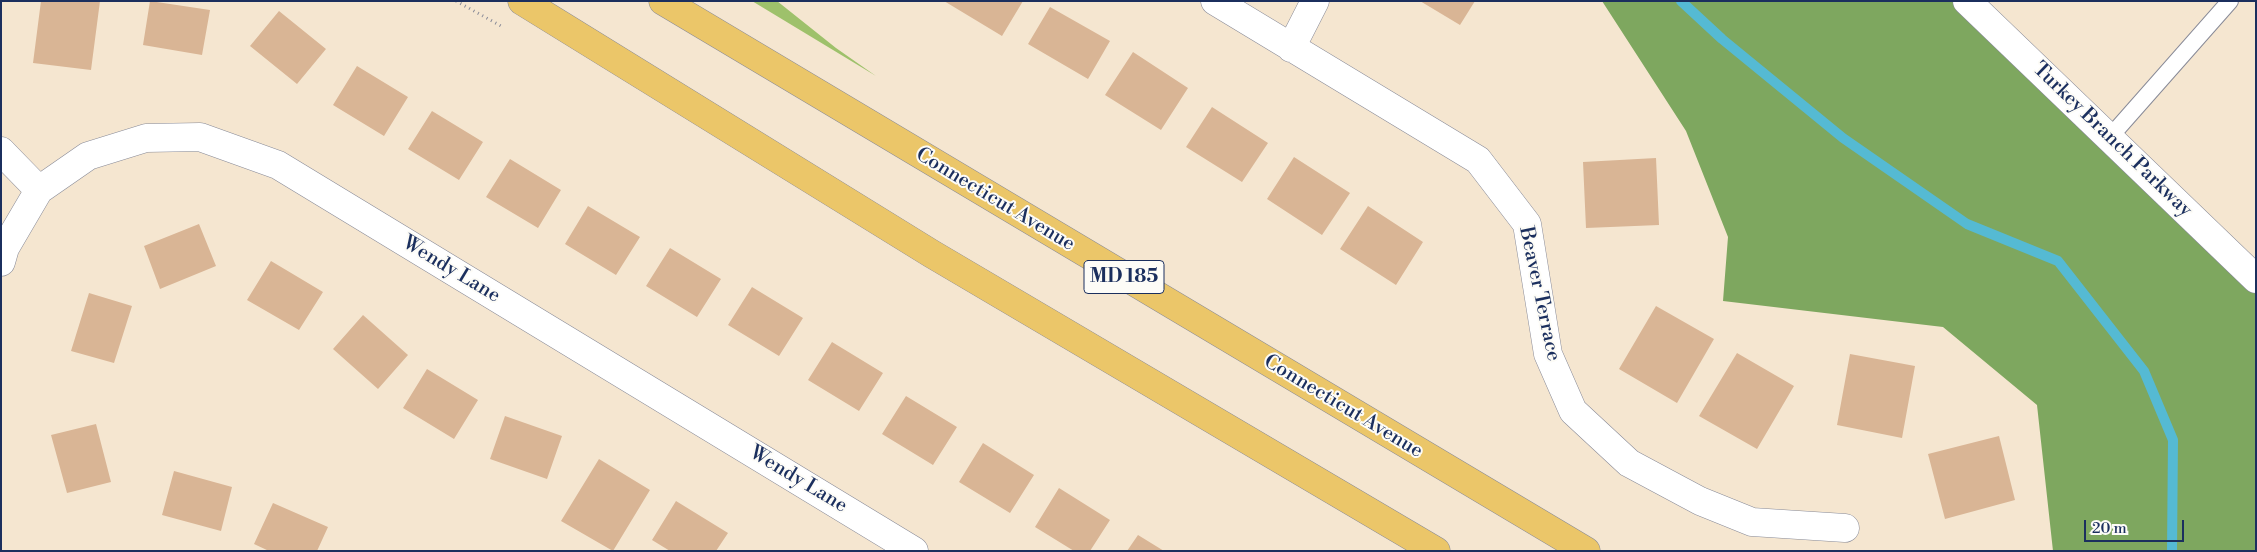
<!DOCTYPE html>
<style>
body{margin:0}
#map{position:relative;width:2257px;height:552px;overflow:hidden;background:#f5e6d0;font-family:"Libre Bodoni",serif}
canvas{display:block}
.frame{position:absolute;inset:0;border:2px solid #1b2f5e;pointer-events:none}
.scale{position:absolute;left:2084px;top:520px;width:100px;height:22px;box-sizing:border-box;border:2px solid #1b2f5e;border-top:0;padding-left:6px;font-size:15px;line-height:18px;white-space:nowrap;color:#1b2f5e;-webkit-text-stroke:4px #fdfcf7;paint-order:stroke}
</style>
<div id="map">
<canvas width="2257" height="552"></canvas>
<div class="frame"></div>
<div class="scale">20 m</div>
</div>
<script>
const ctx = document.querySelector('canvas').getContext('2d');
ctx.lineJoin = 'round';
function fillPath(path, color) { ctx.fillStyle = color; ctx.fill(path, 'evenodd'); }
function trace(path, color, width, dash) { ctx.strokeStyle = color; ctx.lineWidth = width; ctx.lineCap = dash ? 'butt' : 'round'; ctx.setLineDash(dash || []); ctx.stroke(path); }
function label(font, color, halo, rows, align = 'center') {
  ctx.font = font + ' "Libre Bodoni",serif'; ctx.lineWidth = 4; ctx.setLineDash([]); ctx.textBaseline = 'middle'; ctx.strokeStyle = halo; ctx.fillStyle = color; for (const [text, x, y, turn = 0] of rows) {
    ctx.save(); ctx.translate(x, y); ctx.rotate((+turn || 0) * Math.PI / 180); ctx.textAlign = isNaN(turn) ? turn : align; if (halo) ctx.strokeText(text, 0, 0); ctx.fillText(text, 0, 0); ctx.restore();
  }
}
fillPath(new Path2D(`
 M752 1H777L836 48 876 76Z`), '#9ec16b');
fillPath(new Path2D(`
 M1602 1H1967L2256 279V551H2053L2037 405 1943 327 1723 301 1728 237 1686 131Z`), '#7ea75f');
trace(new Path2D(`
 M1681 1 1722 39 1843 138 1967 224 2058 261 2144 371 2173 440 2172 551`), '#55bad3', 10);
fillPath(new Path2D(`
 M41 1H100L91 70 33 63Z
 M150 1 210 10 202 55 143 45Z
 M944 1H1023L1002 36Z
 M1420 1H1475L1460 25Z
 M1050 7 1110 41 1088 79 1028 44Z
 M279 11 326 49 297 84 250 46Z
 M1133 52 1188 88 1161 130 1105 95Z
 M357 66 408 97 384 136 333 105Z
 M1212 107 1268 143 1242 182 1186 147Z
 M432 111 483 142 459 180 408 149Z
 M1294 157 1350 193 1322 235 1267 199Z
 M1656 158 1659 225 1586 228 1583 162Z
 M510 159 561 190 538 228 486 197Z
 M588 206 640 237 616 275 565 244Z
 M1368 206 1423 242 1396 285 1340 249Z
 M199 224 216 266 160 289 144 246Z
 M670 248 721 279 697 317 646 286Z
 M271 261 323 292 299 330 247 300Z
 M752 287 803 318 779 356 728 325Z
 M89 293 132 306 114 363 71 351Z
 M1656 306 1714 339 1677 403 1619 369Z
 M363 315 408 355 378 389 333 349Z
 M832 342 883 373 859 411 808 380Z
 M1737 353 1794 386 1757 449 1699 416Z
 M1850 354 1915 366 1902 438 1837 425Z
 M427 369 478 400 454 439 403 408Z
 M906 396 957 427 933 465 882 434Z
 M505 416 562 436 547 479 490 459Z
 M96 424 111 482 67 493 51 435Z
 M1999 436 2015 500 1945 519 1928 454Z
 M983 443 1034 475 1010 513 959 482Z
 M599 459 650 490 613 551 561 521Z
 M174 471 232 487 221 531 162 515Z
 M1059 488 1110 520 1090 551H1074L1035 527Z
 M676 501 728 533 716 551H670L652 540Z
 M273 503 328 527 317 551H269L254 544Z
 M1138 535 1164 551H1127Z`), '#d9b595');
const lane = new Path2D(`
 M2110 137 2230 1`);
const street = new Path2D(`
 M1215 1 1478 160 1527 224 1548 354 1573 411 1629 463 1700 501 1752 522 1845 528
 M1967 1 2256 279
 M1291 48 1315 1
 M1 151 39 190
 M1 262 5 248 39 190 88 156 146 138 200 137 278 165 914 551`);
const primary = new Path2D(`
 M522 1 932 254 1436 551
 M663 1 1586 551`);
trace(lane, '#888a97', 18);
trace(street, '#888a97', 29);
trace(primary, '#888a97', 29);
trace(new Path2D(`
 M456 1 501 26`), '#888a97', 3, [1, 4]);
trace(lane, '#fff', 16);
trace(street, '#fff', 28);
trace(primary, '#ebc669', 28);
for (const [x, y, w] of [
 [1124,277,80]
]) { const box = new Path2D(); box.roundRect(x - w / 2, y - 16.5, w, 33, 4); ctx.fillStyle = '#fdfcf7'; ctx.fill(box); trace(box, '#1b2f5e', 1); }
label('bold 19px', '#1b2f5e', null, [
 ["MD 185",1124,277]
]);
label('20px', '#1b2f5e', '#fdfcf7', [
 ["Turkey Branch Parkway",2112,140,44],
 ["Connecticut Avenue",995,200,31],
 ["Wendy Lane",451,270,31],
 ["Beaver Terrace",1539,294,78],
 ["Connecticut Avenue",1343,407,31],
 ["Wendy Lane",798,480,31]
]);
</script>
